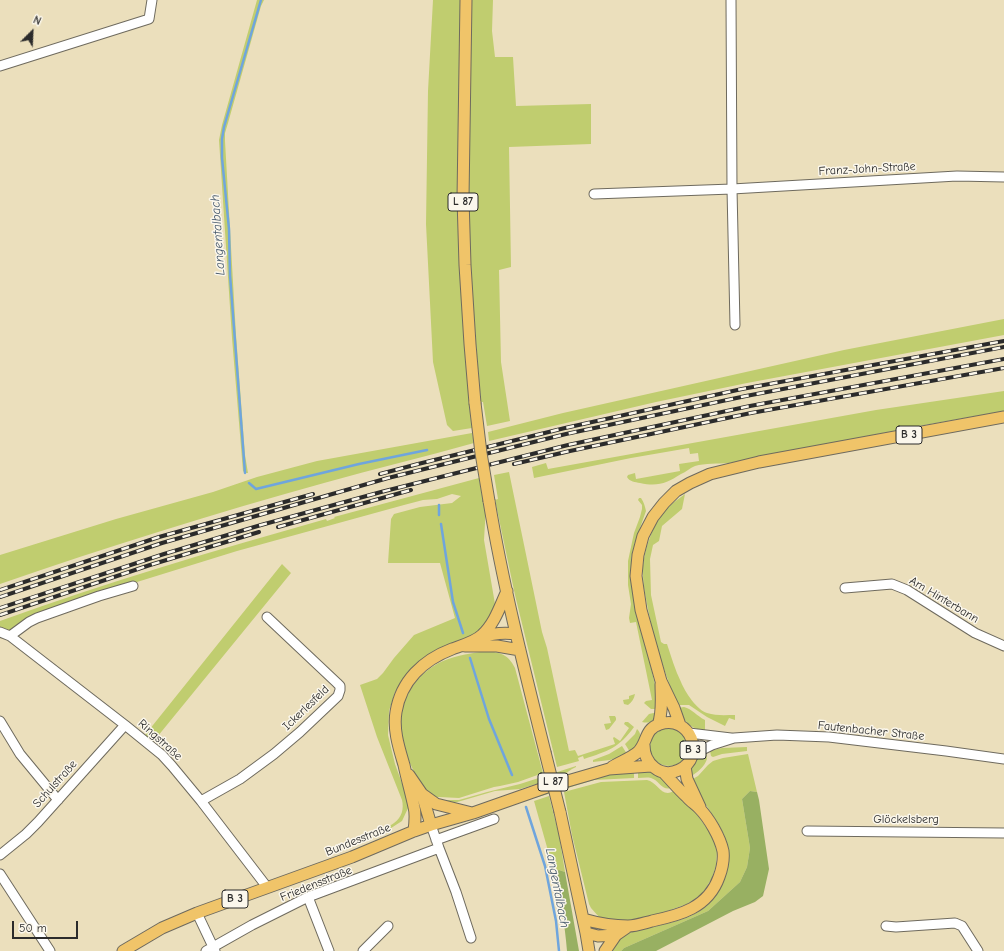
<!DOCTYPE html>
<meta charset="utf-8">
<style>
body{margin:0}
#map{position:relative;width:1004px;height:951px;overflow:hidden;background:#ebdfbc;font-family:"Comic Neue",sans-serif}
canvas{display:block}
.north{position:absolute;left:12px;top:12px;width:40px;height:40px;-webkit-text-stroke:3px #fbf7ec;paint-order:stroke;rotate:24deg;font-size:11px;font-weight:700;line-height:16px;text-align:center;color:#2b2b2b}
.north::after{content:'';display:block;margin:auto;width:14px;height:18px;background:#2b2b2b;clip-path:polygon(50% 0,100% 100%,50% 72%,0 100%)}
.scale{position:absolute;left:12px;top:921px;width:66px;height:18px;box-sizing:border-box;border:2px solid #2b2b2b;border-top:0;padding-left:5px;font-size:12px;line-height:14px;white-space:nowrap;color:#2b2b2b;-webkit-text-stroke:3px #fbf7ec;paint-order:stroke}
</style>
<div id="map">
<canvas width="1004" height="951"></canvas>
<div class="north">N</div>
<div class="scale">50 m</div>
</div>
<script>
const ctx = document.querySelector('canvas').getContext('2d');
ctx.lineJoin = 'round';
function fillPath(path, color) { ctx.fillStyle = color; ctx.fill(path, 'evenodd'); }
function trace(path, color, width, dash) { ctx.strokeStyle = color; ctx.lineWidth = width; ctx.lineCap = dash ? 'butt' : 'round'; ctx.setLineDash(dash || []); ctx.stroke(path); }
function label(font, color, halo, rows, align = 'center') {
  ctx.font = font + ' "Comic Neue",sans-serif'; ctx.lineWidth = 3; ctx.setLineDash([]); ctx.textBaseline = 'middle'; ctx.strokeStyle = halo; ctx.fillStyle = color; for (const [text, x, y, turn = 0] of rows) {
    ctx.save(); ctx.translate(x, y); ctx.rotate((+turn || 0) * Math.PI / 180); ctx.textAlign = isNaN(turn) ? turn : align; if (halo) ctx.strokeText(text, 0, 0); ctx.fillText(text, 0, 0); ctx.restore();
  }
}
fillPath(new Path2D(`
 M257 0H264L261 6 228 123 225 133V141L236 335 245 455 248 473H245L243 471 232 338 219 140 222 125Z
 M433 0H461C458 135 455 269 471 403L469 404 472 428 453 431 447 425 433 362 426 224 428 91Z
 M471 0H493L492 31 495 57H513L516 106 591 104V144L509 147 511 267 499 270 501 362 510 421 487 426 483 402H481C475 336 470 270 469 204 468 136 470 68 471 0Z
 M1004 319V335L747 383 656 402 489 441 488 432 563 413 844 350Z
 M1004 391V411L919 426 729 463C718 464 705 463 695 466 690 468 686 472 681 474 667 483 658 487 640 483 635 482 630 482 627 477L628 475 635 473 636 479 680 471 679 464 699 461 698 453 690 454 689 448 631 458 534 478 532 467 546 463 548 469 876 410Z
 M472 433 474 443C424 457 374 469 324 483 215 513 107 547 0 584V555L116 519 213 492 257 477 317 461Z
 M509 472 542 632 547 648 569 751 575 750 578 756 615 744 613 738 614 737 620 741 629 728 624 724 625 722H628L634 727C619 748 608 751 584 759L583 756 578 758 579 761 557 767 515 595 495 500 498 499 494 475Z
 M479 478 483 501H485L486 506 484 540 495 604 492 615 485 627 475 634 446 646 428 655 413 667 395 692 389 711 388 735 395 764 407 797 409 806 402 821 388 830H386C389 826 391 825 394 823 402 817 404 809 402 800L377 737 360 685 377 679 383 673 394 658 414 635 455 618 440 563H388L391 519 394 514 420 507 452 503 461 496 452 494 437 499 423 500 404 505 237 551 108 591 11 631 0 628V621C107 582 217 550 326 519L327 521 335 518 334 517Z
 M685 494 682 509 662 526 659 541 653 545 650 559 651 595 661 642 664 644H667C671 656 675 670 681 682 685 692 697 710 707 713 716 716 726 715 735 715V720L729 718 725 726 707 717 689 705H677C666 675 655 645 649 614 646 598 642 582 643 566 646 543 655 518 673 503 677 500 681 497 685 494Z
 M639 498H641C644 502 645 507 646 511L635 542 632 554 631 563 632 584 655 685 658 709H651L644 703 646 701 652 700 636 622 630 623 629 618 631 604 628 585V561L634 533 640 517 642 509V505L638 500Z
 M282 564 291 573 153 742 145 735Z
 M487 651C501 653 508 654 515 668L543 773 518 782 500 786 494 787 459 798 439 797 434 798C423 792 414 772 409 761 405 751 401 740 400 729 399 700 417 672 443 661 457 655 473 653 487 651Z
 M635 694C634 699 632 702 628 705L624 704 623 700 629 699V696Z
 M684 707C692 709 697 716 705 720V731C689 728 685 722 678 708Z
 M658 712C655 721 651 724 642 722L649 714Z
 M609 716H615L616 718V720L609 729 606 730 604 724 611 723Z
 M650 747a19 19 0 1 1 38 0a19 19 0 1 1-38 0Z
 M637 729C645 737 637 746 630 752L625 744 635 734Z
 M622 746 627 754 610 760 593 762V760L609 754Z
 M747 747V751L722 754 713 757 711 756 710 751 722 748Z
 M706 752C706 753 707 758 707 759 705 766 697 773 691 776 690 765 697 756 706 752Z
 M748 754 757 792 750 791 742 799 750 848 747 867 740 882 708 911 624 948 621 951H609C613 945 617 939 623 936 629 932 637 931 644 929 677 921 709 918 723 882 728 870 730 856 727 843 720 820 701 802 691 780L698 776 708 765 713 761 723 758Z
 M576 766V767L572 769 562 776 520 789 495 791 454 803 441 800H459L487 792 520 784Z
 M638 770C656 770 660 775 673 787 663 793 659 780 651 778 647 777 642 778 638 778Z
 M634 771V778L594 780 535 798 534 796 608 774Z
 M647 780C658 782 662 800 675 790L692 808 712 835 717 851 716 865 712 878 702 894 687 904 656 915 624 921 603 919 599 917 591 908 589 904 572 835 564 792 601 782Z
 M549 796 559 835 565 872 559 870 554 872 534 801Z`), '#c0cd6f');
fillPath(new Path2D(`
 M750 791 757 792 759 800 769 869 763 896 755 902 733 911 656 951H621L624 948 708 911 740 882 747 867 750 848 742 799Z
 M559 870 565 872 579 951H567C565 924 560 898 554 872Z`), '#98b062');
trace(new Path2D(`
 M245 473 230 275 229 229 222 158V139L224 127 261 0
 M249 483 256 489 359 464 427 450
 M439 505V515
 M441 524 453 602 463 633
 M470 658 489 719 512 775
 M526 807 545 866 556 921 559 951`), '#6fa5dd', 2.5);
const minor = new Path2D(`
 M731 0 732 189 735 325
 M0 66 149 19 152 0
 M594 194 732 189 957 176 1004 177
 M845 588 892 584 907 590 975 633 1004 646
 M0 632 10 636 125 725 162 755 172 766 201 801 267 887
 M10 636 29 622 37 618 99 596 133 586
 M0 721 20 754 58 800
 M689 733 731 738
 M692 755 712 745 734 738 777 735 829 737 946 751 1004 759
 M201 801 240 779 274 754 300 732 338 696 340 690V686L337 683 267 617
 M431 825 439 848 456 892 471 938
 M807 831 1004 833
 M436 840 494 819
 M0 855 26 834 38 822 125 725
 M0 874 50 951
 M308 897 329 951
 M197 913 215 951
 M886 926 896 927 955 923 962 926 978 951
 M206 951 252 925 308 897 439 848
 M363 951 388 926`);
const major = new Path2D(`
 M466 0 463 198 465 265 470 344 475 403
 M489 501C503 585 524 668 545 752
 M481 637C494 633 503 632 516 634
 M465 646H497L520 650
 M658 725C663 712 661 697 661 684
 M680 725 674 708 661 681 641 610 636 576 638 555 643 536 653 517 664 503 676 491 690 483 710 474 759 462 1004 417
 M685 766 687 779 700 807
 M612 767C620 762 631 758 638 752 648 742 644 729 660 724 690 714 707 757 679 770 660 779 644 763 644 745
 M409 775 422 794 431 825
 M422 794 436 804 472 813
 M560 812 586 933 589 951
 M414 831C415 823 416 814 414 807 411 793 407 779 404 765 399 748 393 730 396 712 401 681 423 660 452 649 460 646 475 642 482 635 495 623 500 606 507 591
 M583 919C597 923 613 926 628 926 636 926 644 923 652 921 680 915 708 908 719 877 722 869 724 859 723 851 720 837 709 818 699 808 695 804 690 801 686 796 678 789 671 780 663 772
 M586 933 598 936 616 935
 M123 951 162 928 197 913 352 857 414 831 431 825 473 813 547 787 609 769 651 766
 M605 951 616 935 629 926`);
trace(minor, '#6e6a5e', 11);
trace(major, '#6e6a5e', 13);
trace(minor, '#fff', 9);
trace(major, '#f0c469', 11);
const rail = new Path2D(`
 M514 464 570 451 751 413 1004 368
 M380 474 418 464 565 428 742 389 1004 341
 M278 527 411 490
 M0 590 159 537 313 494
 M0 597 162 543 388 478 566 434 746 396 1004 347
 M0 608 164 554 261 525 381 492 568 445 750 406 1004 359
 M0 615 150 565 259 532`);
trace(rail, '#2b2b2b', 4);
trace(rail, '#fbf7ec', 2.5, [8]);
const majorBridge = new Path2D(`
 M475 403 481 453 489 501
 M545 752 560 812`);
trace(majorBridge, '#6e6a5e', 13, []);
trace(majorBridge, '#f0c469', 11);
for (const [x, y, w] of [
 [463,202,30],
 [909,435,26],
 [693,750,26],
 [553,782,30],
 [235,899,26]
]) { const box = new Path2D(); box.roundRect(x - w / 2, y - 9, w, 18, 3); ctx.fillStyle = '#fbf7ec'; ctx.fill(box); trace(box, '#2b2b2b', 1); }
label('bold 11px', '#2b2b2b', null, [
 ["L 87",463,202],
 ["B 3",909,435],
 ["B 3",693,750],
 ["L 87",553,782],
 ["B 3",235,899]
]);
label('12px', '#2b2b2b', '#fbf7ec', [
 ["Franz-John-Straße",867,169,-3],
 ["Am Hinterbann",944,600,31],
 ["Ickerlesfeld",306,708,-44],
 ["Fautenbacher Straße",871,731,6],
 ["Ringstraße",160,740,42],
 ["Schulstraße",55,784,-48],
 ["Glöckelsberg",906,820],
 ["Bundesstraße",358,840,-22],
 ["Friedensstraße",316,884,-22]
]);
label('italic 13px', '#435669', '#fbf7ec', [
 ["Langentalbach",218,235,-94],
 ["Langentalbach",557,888,79]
]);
</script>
